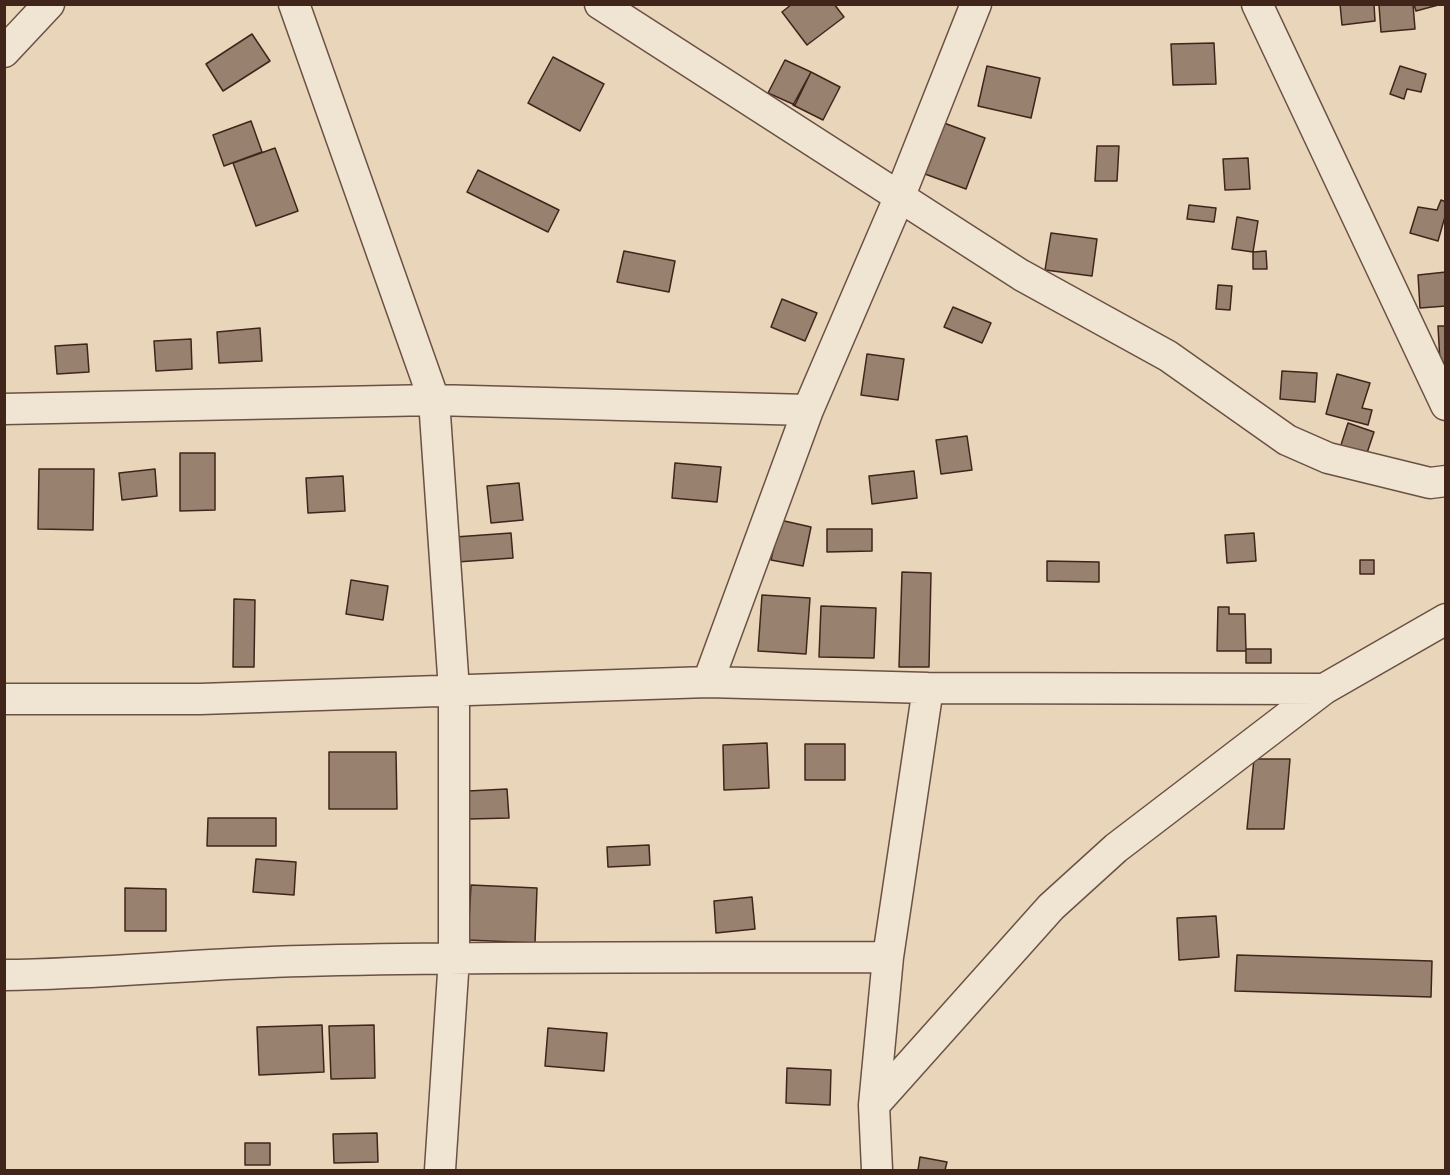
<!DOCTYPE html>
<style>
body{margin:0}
#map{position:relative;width:1450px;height:1175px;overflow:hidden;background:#e8d5ba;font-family:Vollkorn,serif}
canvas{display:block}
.frame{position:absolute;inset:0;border:6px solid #41251b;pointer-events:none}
</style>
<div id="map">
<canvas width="1450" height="1175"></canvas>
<div class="frame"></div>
</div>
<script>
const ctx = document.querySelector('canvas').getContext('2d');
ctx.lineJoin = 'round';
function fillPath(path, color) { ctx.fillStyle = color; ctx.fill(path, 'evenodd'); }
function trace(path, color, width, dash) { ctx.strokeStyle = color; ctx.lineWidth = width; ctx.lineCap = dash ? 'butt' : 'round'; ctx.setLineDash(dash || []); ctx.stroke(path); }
const building = new Path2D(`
 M792 4H834L844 17 807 45 782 12Z
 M1340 4H1374L1375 21 1342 25Z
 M1413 4 1415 29 1381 32 1379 5Z
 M1414 4H1442L1416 11Z
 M252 34 270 61 223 91 206 64Z
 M1214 43 1216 84 1173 85 1171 44Z
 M553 57 604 84 580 131 528 103Z
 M785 60 811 72 795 105 768 93Z
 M987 66 1040 78 1031 118 978 106Z
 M1400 66 1426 74 1421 92 1407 89 1404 99 1390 94Z
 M811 72 840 87 823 120 793 105Z
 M251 121 262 152 224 166 213 135Z
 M944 123 985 138 966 189 925 174Z
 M1097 146H1119L1117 181H1095Z
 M275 148 298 211 256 226 233 163Z
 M1248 158 1250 189 1225 190 1223 159Z
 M478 170 559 210 548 232 467 192Z
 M1441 200 1446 202V213L1438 241 1410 233 1418 207 1437 210Z
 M1189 205 1216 208 1214 222 1187 219Z
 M1237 217 1258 221 1253 252 1232 249Z
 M1051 233 1097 239 1092 276 1045 270Z
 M624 251 675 261 669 292 617 282Z
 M1266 251 1267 269H1253V252Z
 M1446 272V306L1420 308 1418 275Z
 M1218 285 1232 286 1230 310 1216 309Z
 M782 299 817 313 805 341 771 327Z
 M953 307 991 323 982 343 944 327Z
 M1438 326H1446V362H1440Z
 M260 328 262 361 219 363 217 332Z
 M191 339 192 369 156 371 154 341Z
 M87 344 89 372 57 374 55 346Z
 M867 354 904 359 898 400 861 395Z
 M1282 371 1317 373 1315 402 1280 399Z
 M1337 374 1370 383 1362 408 1372 410 1368 425 1326 414Z
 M1348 423 1374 432 1366 456 1340 448Z
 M967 436 972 470 941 474 936 440Z
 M180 453H215V510L180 511Z
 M675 463 721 467 717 502 672 498Z
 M39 469H94L93 530 38 529Z
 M155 469 157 496 122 500 119 473Z
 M914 471 917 498 872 504 869 476Z
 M343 476 345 511 308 513 306 478Z
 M519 483 523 520 491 523 487 486Z
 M780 520 811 527 803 566 771 560Z
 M827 529H872V551L827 552Z
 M511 533 513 558 457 562 455 537Z
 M1254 533 1256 561 1227 563 1225 535Z
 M1360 560H1374V574H1360Z
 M1047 561 1099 562V582L1047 581Z
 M902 572 931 573 929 667H899Z
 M351 580 388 586 383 620 346 614Z
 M762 595 810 598 806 654 758 651Z
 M234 599 255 600 254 667H233Z
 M821 606 876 608 874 658 819 657Z
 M1218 607H1229V614H1245L1246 651H1217Z
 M1246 649H1271V663H1246Z
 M767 743 769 788 724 790 723 745Z
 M805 744H845V780H805Z
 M329 752H396L397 809H329Z
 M1254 759H1290L1284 829H1247Z
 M507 789 509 818 469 819 468 791Z
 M208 818H276V846H207Z
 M649 845 650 865 608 867 607 847Z
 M256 859 296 862 294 895 253 892Z
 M471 885 537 888 535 943 468 940Z
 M125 888 166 889V931H125Z
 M752 897 755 929 716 933 714 901Z
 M1216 916 1219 957 1179 960 1177 918Z
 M1237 955 1432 961 1431 997 1235 991Z
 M322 1025 324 1072 259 1075 257 1027Z
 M374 1025 375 1078 331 1079 329 1026Z
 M548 1028 607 1033 604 1071 545 1066Z
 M787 1068 831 1070 830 1105 786 1103Z
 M377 1133 378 1162 334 1163 333 1134Z
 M245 1143H270V1165H245Z
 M920 1157 947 1162 945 1170H918Z`);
fillPath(building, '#98816e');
trace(building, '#41251b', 1.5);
const street = new Path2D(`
 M294 4 434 400 454 690V958L440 1170
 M600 4 1021 275 1168 356 1287 440 1328 458 1430 483 1446 481
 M1257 4 1446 405
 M4 52 49 4
 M4 409 434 400 808 410
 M708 682 808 410 899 198 976 4
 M4 699H200L708 682 928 688 1324 689
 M4 975C104 974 204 963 303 961 498 956 693 958 888 957
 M874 1105 1051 907 1116 848 1324 689 1446 619
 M877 1170 874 1105 888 957 928 688`);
trace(street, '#6b5143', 33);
trace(street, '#f0e4d2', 30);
</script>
